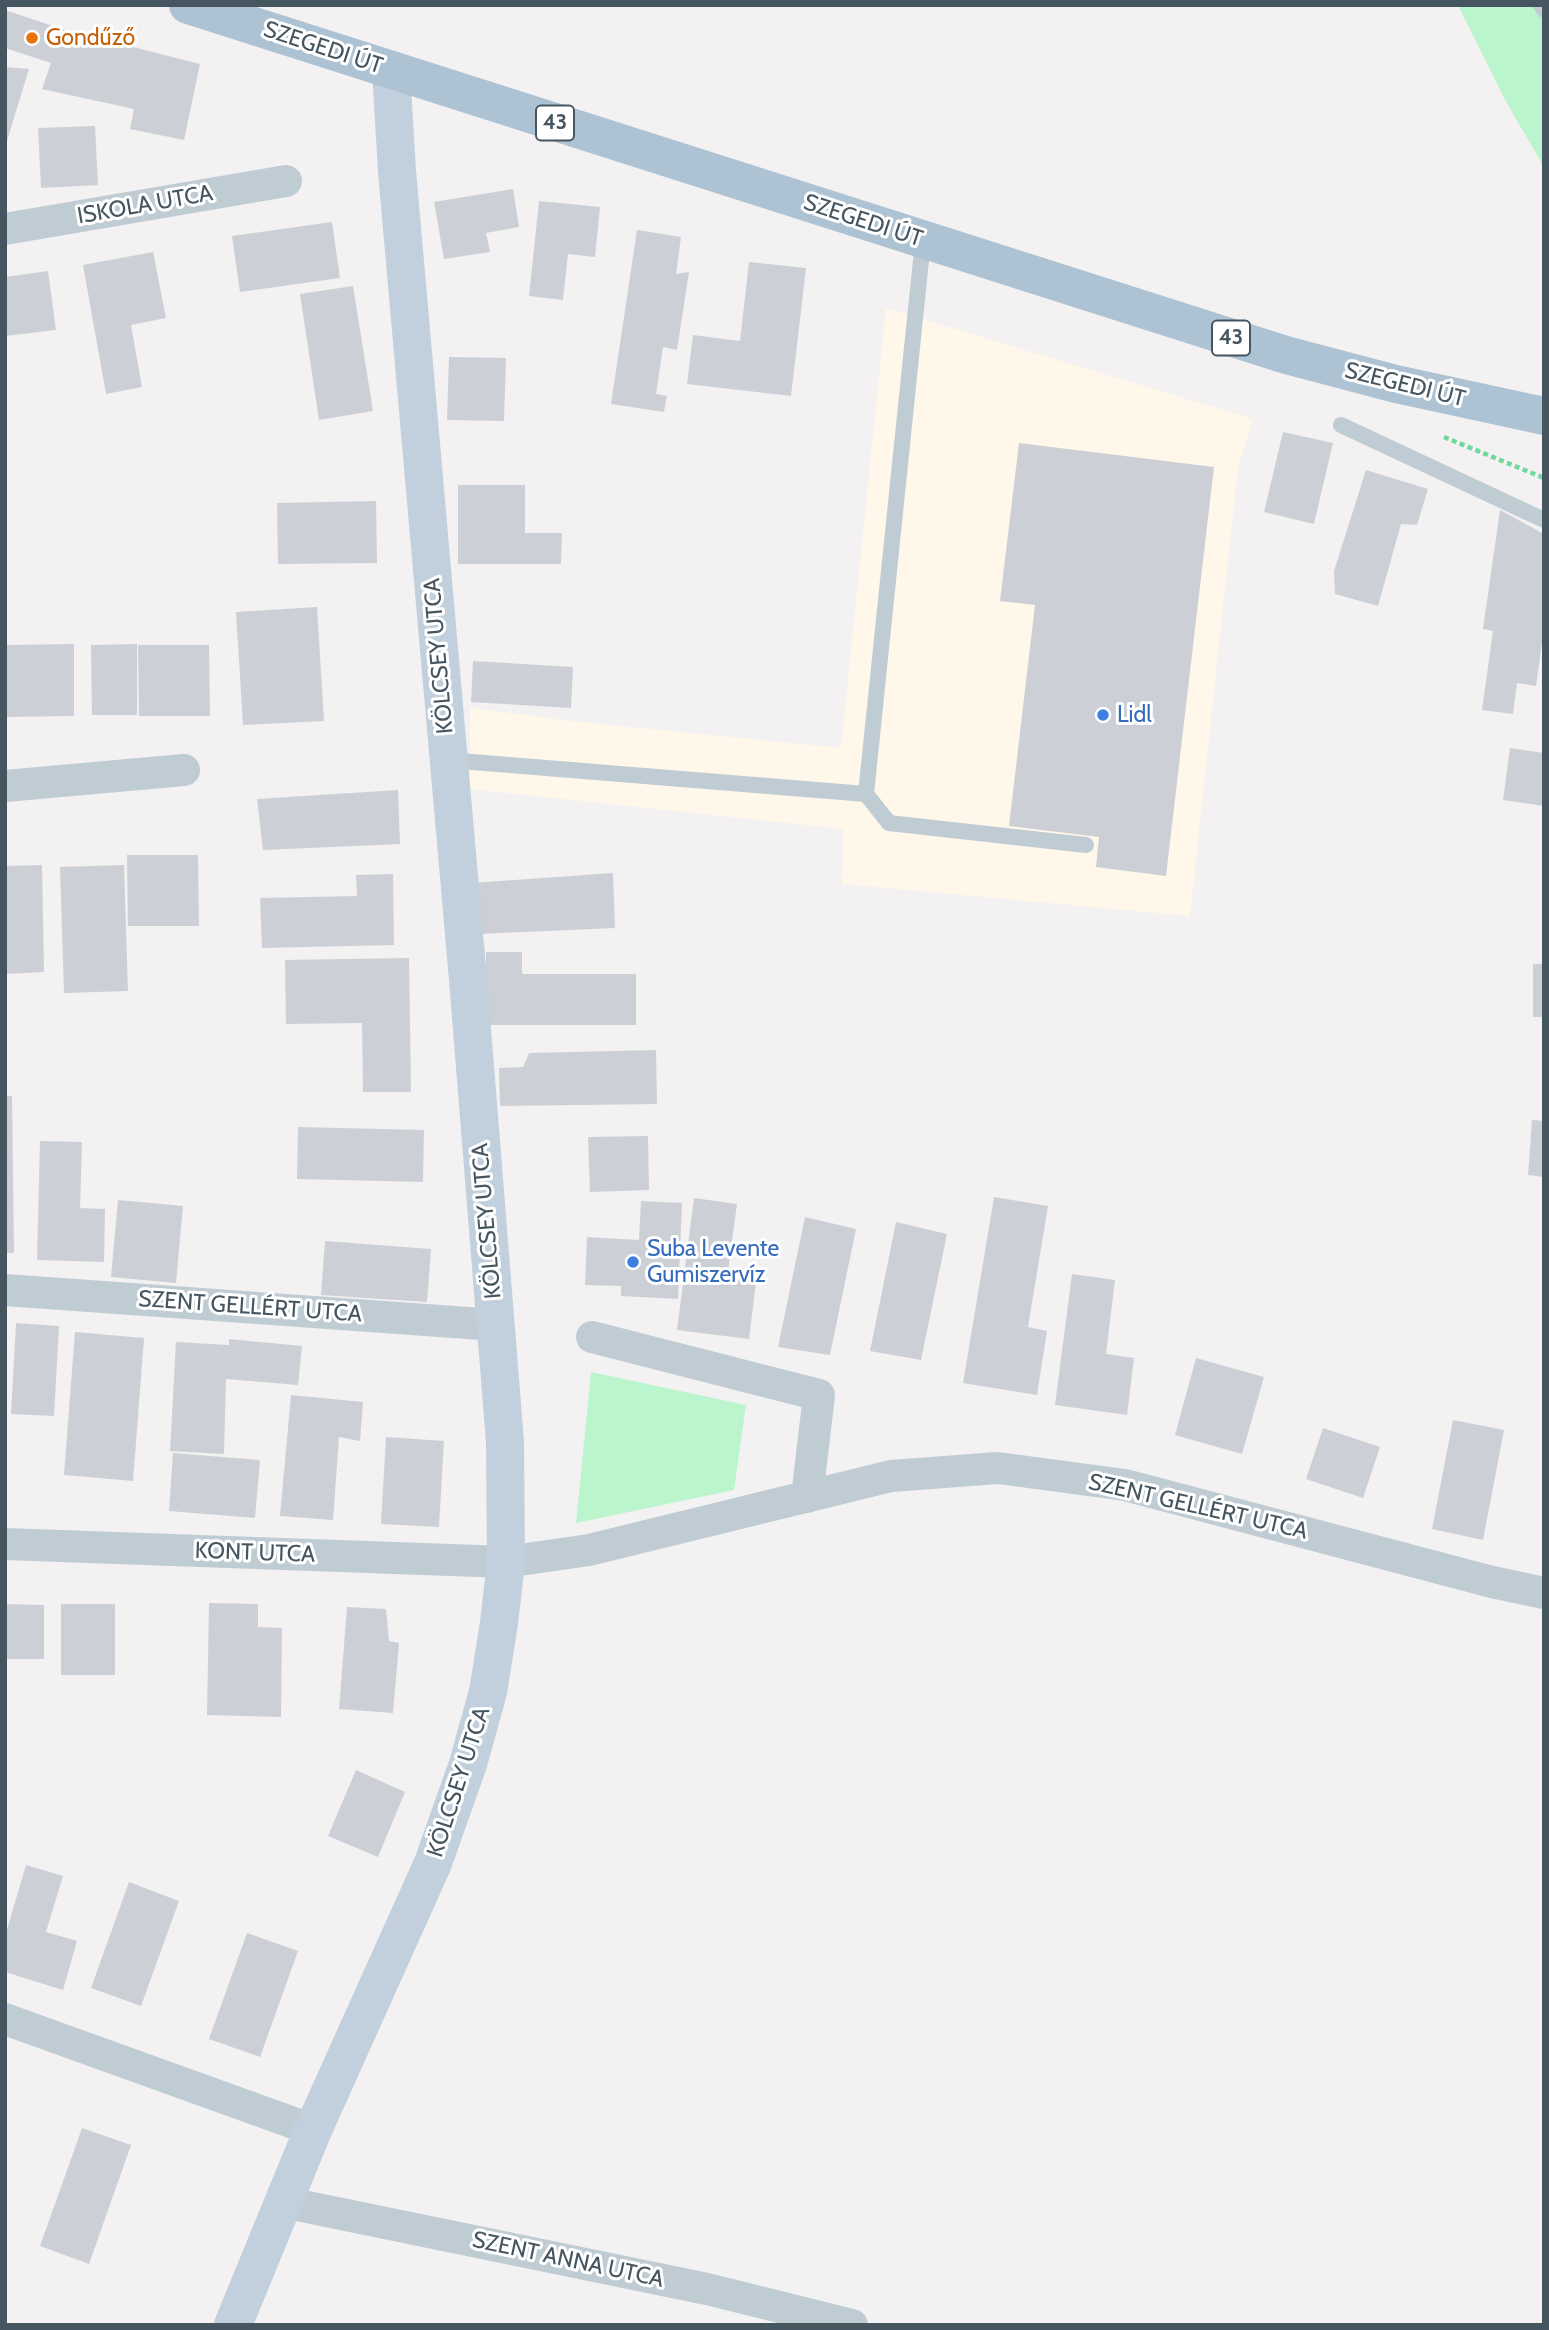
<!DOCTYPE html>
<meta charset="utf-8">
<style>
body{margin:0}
#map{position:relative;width:1549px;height:2330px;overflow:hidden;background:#f3f1f1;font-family:Cabin,sans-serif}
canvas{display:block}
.frame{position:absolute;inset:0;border:7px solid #465661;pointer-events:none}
</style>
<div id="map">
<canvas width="1549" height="2330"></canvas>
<div class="frame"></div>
</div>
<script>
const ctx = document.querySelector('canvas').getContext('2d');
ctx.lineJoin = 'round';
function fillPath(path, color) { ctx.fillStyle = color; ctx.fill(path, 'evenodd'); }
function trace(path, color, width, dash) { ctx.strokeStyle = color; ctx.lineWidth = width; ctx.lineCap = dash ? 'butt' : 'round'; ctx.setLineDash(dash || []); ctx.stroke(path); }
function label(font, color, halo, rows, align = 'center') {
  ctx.font = font + ' Cabin,sans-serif'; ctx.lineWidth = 6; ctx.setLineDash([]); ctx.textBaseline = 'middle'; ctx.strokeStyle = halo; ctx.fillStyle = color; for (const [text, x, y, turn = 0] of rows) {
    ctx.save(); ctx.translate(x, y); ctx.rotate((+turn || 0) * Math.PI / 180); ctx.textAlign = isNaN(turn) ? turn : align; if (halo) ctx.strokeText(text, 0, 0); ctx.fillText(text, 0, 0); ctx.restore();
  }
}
fillPath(new Path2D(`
 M886 308 1253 419 1238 467 1190 916 842 884 843 829 470 789V708L579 722 841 748Z`), '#fef7ea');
fillPath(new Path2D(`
 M1458 5H1544V167L1505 100Z
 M591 1372 746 1405 734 1490 576 1523Z`), '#bbf5ce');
fillPath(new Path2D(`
 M5 10 62 29 200 64 184 140 130 129 134 109 42 89 51 63 5 48Z
 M5 67 29 69 6 144H5Z
 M95 126 98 185 41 188 38 128Z
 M513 189 519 227 486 233 490 252 444 259 434 202Z
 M539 201 600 207 595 257 568 254 563 300 529 296Z
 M332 222 340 278 240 292 232 236Z
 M637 230 681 237 676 274 689 272 677 350 663 347 656 394 667 396 664 412 611 404Z
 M153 252 166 318 131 325 142 387 106 394 83 265Z
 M749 262 806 268 791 396 687 384 693 335 740 341Z
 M48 271 56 330 5 336V277Z
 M353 286 373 411 319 420 300 294Z
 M449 357 506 358 504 421 447 420Z
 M1283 432 1333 443 1314 524 1264 512Z
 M1019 443 1214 467 1166 876 1096 867 1099 837 1009 826 1035 605 1000 601Z
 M1366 470 1428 489 1417 525 1401 524 1378 606 1335 594 1334 571Z
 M458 485H525V533H562L561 564H458Z
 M376 501 377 563 278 564 277 503Z
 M1500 510 1544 534V628L1536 686 1517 683 1513 714 1482 710 1493 631 1483 629Z
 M317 607 324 721 243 725 236 612Z
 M74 644V716L5 717V645Z
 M137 644V715H92L91 645Z
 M138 645H209L210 716H139Z
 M473 661 573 667 571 708 471 702Z
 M1510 748 1544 753V806L1503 800Z
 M398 790 400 844 263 850 257 799Z
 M127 855H198L199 926H128Z
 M42 865 44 972 5 974V866Z
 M124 865 128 991 64 993 60 867Z
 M613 873 615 928 478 934 472 883Z
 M393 874 394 945 262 948 260 898 357 896 356 875Z
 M486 952H522V974H636V1025H486Z
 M409 958 411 1092H363L362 1023 286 1024 285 960Z
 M1533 964H1544V1017H1533Z
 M656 1050 657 1104 500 1106 499 1068 523 1067 529 1053Z
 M5 1096H12L14 1253H5Z
 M1532 1120 1544 1121V1177L1528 1175Z
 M298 1127 424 1130 423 1182 297 1179Z
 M648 1136 649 1190 590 1192 588 1137Z
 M40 1141 82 1142 80 1208 105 1209 104 1262 37 1260Z
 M994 1197 1048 1206 1028 1327 1047 1331 1037 1395 963 1383Z
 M694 1198 737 1204 727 1278 756 1282 749 1339 677 1330Z
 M118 1200 183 1206 176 1283 111 1277Z
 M641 1201 682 1203 678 1299 621 1296V1286L585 1285 587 1237 639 1240Z
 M805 1217 856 1229 830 1355 778 1347Z
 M896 1222 947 1234 921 1360 870 1351Z
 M325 1241 431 1249 427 1302 321 1295Z
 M1072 1274 1115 1280 1106 1354 1134 1358 1127 1415 1055 1405Z
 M16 1323 59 1326 54 1416 11 1414Z
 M75 1332 144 1338 133 1481 64 1475Z
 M229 1339 302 1346 298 1385 226 1379 224 1454 170 1451 176 1342 229 1345Z
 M1196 1358 1264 1377 1242 1454 1175 1435Z
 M291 1395 363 1402 360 1441 339 1437 333 1520 280 1516Z
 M1453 1420 1504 1430 1483 1540 1432 1529Z
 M1323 1428 1380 1447 1363 1498 1306 1479Z
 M386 1437 444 1441 439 1527 381 1524Z
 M173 1453 260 1460 255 1518 169 1511Z
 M209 1603 258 1604V1627L282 1628 281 1717 207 1715Z
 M5 1604 44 1605V1659H5Z
 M61 1604H115V1675H61Z
 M347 1607 386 1609 389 1641 399 1643 393 1713 339 1709Z
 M356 1770 405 1792 378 1857 328 1836Z
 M26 1865 63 1876 46 1932 77 1941 63 1990 5 1972V1936Z
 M129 1882 179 1901 141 2006 91 1988Z
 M247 1933 298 1951 260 2057 209 2039Z
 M82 2128 131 2145 89 2264 40 2246Z`), '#ccd0d6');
trace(new Path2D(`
 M1444 437 1544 478`), '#6ed89d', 4.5, [5, 3.5]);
trace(new Path2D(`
 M1541 5 1544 10
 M1341 425 1544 520
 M448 760 866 794 923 241
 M866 794 889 823 1086 845`), '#c0ccd4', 16);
trace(new Path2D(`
 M5 229 286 181
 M5 786 184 770
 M5 1290 496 1325
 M592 1337 819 1395 807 1497
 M5 1544 506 1562 589 1550 891 1476 998 1468 1125 1485 1492 1582 1544 1593
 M5 2019 313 2130
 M283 2202 707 2289 852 2325`), '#c0ccd4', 32);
trace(new Path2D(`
 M233 2325 313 2130 433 1863 468 1764 488 1692 499 1623 506 1562 505 1442 468 979 397 171 391 70`), '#c1d0dc', 38);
trace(new Path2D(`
 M188 5 1286 355 1396 384 1544 416`), '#adc3d3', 38);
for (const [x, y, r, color] of [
 [32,38,7,"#e8710a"],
 [1103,715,7,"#3f7fe0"],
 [633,1262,7,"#3f7fe0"]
]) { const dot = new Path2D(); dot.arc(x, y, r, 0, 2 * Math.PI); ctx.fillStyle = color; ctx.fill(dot); trace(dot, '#fff', 2.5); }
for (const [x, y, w] of [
 [555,123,38],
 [1231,338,38]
]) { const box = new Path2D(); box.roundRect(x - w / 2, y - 17.5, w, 35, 5); ctx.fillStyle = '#fff'; ctx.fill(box); trace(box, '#465661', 2); }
label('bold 21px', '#465661', null, [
 ["43",555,123],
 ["43",1231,338]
]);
label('23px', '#c56008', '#fff', [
 ["Gondűző",46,38]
], 'left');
label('23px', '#465661', '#fff', [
 ["SZEGEDI ÚT",323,48,18],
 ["ISKOLA UTCA",145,205,-10],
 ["SZEGEDI ÚT",863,221,18],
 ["SZEGEDI ÚT",1405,385,14],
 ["KÖLCSEY UTCA",439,656,-95],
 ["KÖLCSEY UTCA",487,1221,-95],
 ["SZENT GELLÉRT UTCA",250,1307,4],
 ["SZENT GELLÉRT UTCA",1198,1507,13],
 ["KONT UTCA",255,1553,2],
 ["KÖLCSEY UTCA",459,1782,-72],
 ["SZENT ANNA UTCA",568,2260,12]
]);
label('23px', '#366cbe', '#fff', [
 ["Lidl",1117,715],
 ["Suba Levente",647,1249],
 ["Gumiszervíz",647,1275]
], 'left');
</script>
